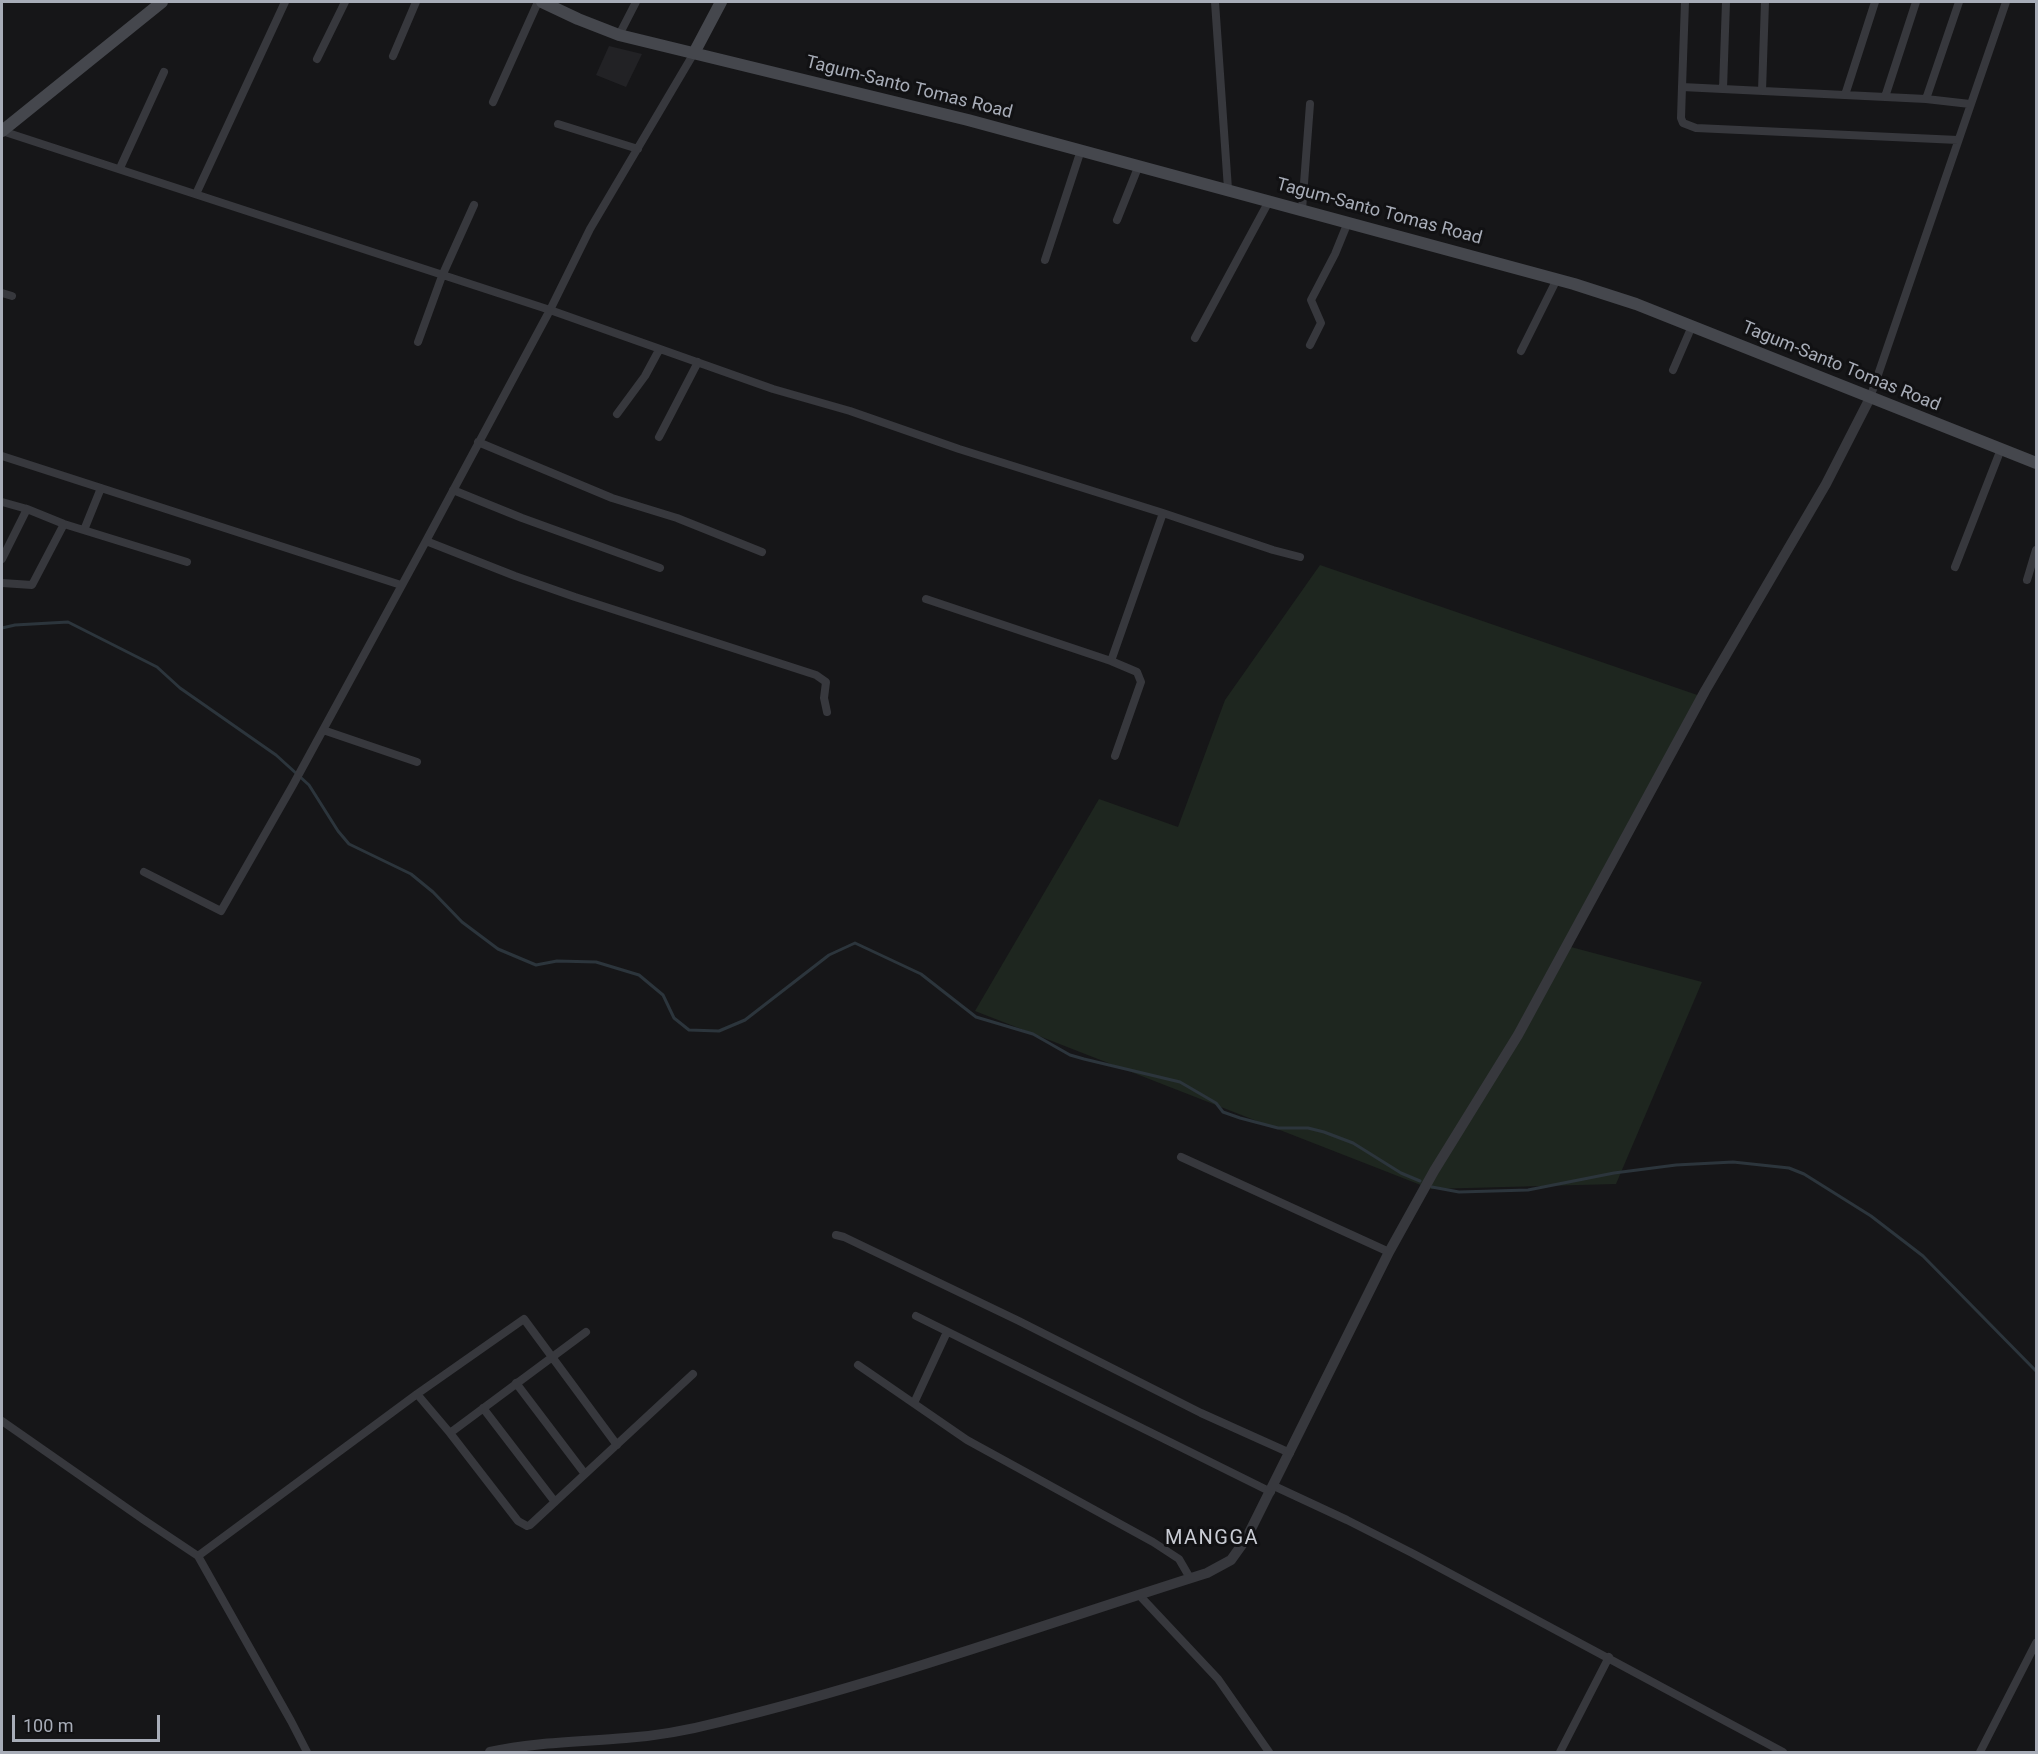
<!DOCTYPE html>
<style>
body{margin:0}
#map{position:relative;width:2038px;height:1754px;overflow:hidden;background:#161618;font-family:Roboto,sans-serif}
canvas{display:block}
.frame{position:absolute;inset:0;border:3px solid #a8adb8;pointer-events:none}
.scale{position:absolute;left:12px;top:1715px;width:148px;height:27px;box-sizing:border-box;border:3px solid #a8adb8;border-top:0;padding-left:8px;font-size:18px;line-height:21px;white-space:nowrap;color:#a8adb8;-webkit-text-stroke:4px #111113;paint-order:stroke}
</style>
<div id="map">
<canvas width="2038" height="1754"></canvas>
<div class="frame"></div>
<div class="scale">100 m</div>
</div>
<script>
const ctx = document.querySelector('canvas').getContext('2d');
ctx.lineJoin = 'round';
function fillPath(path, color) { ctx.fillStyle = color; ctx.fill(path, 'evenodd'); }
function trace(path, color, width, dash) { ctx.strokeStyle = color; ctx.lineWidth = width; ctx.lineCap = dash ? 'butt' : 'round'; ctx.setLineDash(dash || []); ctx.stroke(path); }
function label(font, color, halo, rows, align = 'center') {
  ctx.font = font + ' Roboto,sans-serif'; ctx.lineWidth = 6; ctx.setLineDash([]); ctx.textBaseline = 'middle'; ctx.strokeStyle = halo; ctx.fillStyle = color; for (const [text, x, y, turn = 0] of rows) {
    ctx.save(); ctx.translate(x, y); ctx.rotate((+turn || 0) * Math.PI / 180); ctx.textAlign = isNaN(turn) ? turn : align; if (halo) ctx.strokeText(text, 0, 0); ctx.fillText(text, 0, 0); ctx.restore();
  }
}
fillPath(new Path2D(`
 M609 46 642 54 626 87 596 75Z`), '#222225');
fillPath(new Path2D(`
 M1320 565 1706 698 1571 947 1702 982 1616 1184 1431 1189 975 1011 1099 799 1178 827 1225 700Z`), '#1e261f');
trace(new Path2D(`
 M2 628 15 625 68 622 157 667 180 688 276 755 309 785 338 831 349 844 411 874 433 892 462 922 498 949 536 965 557 961 596 962 639 975 663 995 674 1018 689 1030 719 1031 745 1020 829 955 855 943 921 974 976 1017 1033 1034 1070 1055 1084 1059 1180 1082 1216 1103 1223 1112 1240 1118 1278 1128H1308L1324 1132 1353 1143 1401 1173 1420 1181
 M1432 1187 1459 1192 1528 1190 1614 1173 1676 1165 1733 1162 1789 1168 1804 1174 1871 1216 1923 1256 2036 1371`), '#2c353c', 3);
trace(new Path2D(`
 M1215 2 1228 189
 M1685 2 1682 87 1926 99 1970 104
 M619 35 636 2
 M393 56 416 2
 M317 59 345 2
 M1682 87 1681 118 1683 123 1696 128 1958 140
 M1723 89 1726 2
 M1762 91 1765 2
 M1845 95 1875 2
 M1885 97 1916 2
 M1926 99 1959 2
 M493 102 538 2
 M558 124 638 149
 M2 131 550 310 773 389 850 411 959 449 1163 513 1273 550 1300 557
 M120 168 164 72
 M196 194 285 2
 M1302 210 1310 104
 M1117 220 1139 165
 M1045 260 1081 150
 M2 293 12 296
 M1195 338 1269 201
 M418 342 442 276 474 205
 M1310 345 1321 323 1311 300 1335 254 1348 222
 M1521 351 1557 279
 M1673 370 1692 326
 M1870 398 2006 2
 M617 414 645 376 659 350
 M659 437 698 362
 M478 442 612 498 677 518 762 552
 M2 456 401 585
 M453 490 522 518 660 568
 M2 502 27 509 64 524 187 562
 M84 530 101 488
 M426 541 515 576 575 597 816 675 826 682 824 698 827 712
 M2 559 27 509
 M1955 567 2001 449
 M2027 580 2036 550
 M2 583 32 585 64 524
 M926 599 1111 661 1163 513
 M1111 661 1137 672 1141 682 1115 756
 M323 730 417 762
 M144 872 221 911 293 785 426 541 550 310 590 229 694 53
 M1181 1157 1389 1252
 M836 1235 844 1237 1019 1321 1201 1413 1290 1453
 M916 1316 1271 1492
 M858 1365 967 1440 1153 1542 1179 1559 1190 1578
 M516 1383 585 1474
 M417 1394 450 1433 518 1521 527 1526 530 1525 693 1374
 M914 1403 947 1332
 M483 1408 555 1502
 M2 1421 144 1520 198 1556 291 1721 307 1752
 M450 1433 586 1332
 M1274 1486 1347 1520 1412 1553 1783 1752
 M198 1556 417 1394 524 1319 617 1445
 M1140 1596 1218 1679 1269 1752
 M1560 1752 1609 1657
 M1980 1752 2036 1643`), '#37383d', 8);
trace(new Path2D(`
 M490 1752C535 1742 580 1742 626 1738 657 1736 689 1730 720 1722 885 1682 1045 1624 1207 1573L1231 1560 1246 1539 1389 1252 1434 1171 1518 1035 1705 691 1826 484 1870 398`), '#37383d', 10);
trace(new Path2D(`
 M542 2 578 19 619 35 968 120 1574 284 1636 304 2036 463
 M694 53 721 2
 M2 131 162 2`), '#45474d', 12);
label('18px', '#a8adb8', '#111113', [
 ["Tagum-Santo Tomas Road",909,88,14],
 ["Tagum-Santo Tomas Road",1379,212,15],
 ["Tagum-Santo Tomas Road",1841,367,22]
]);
ctx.letterSpacing = '1.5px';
label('20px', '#c9ccd4', '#111113', [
 ["MANGGA",1212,1539]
]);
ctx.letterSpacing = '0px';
</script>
